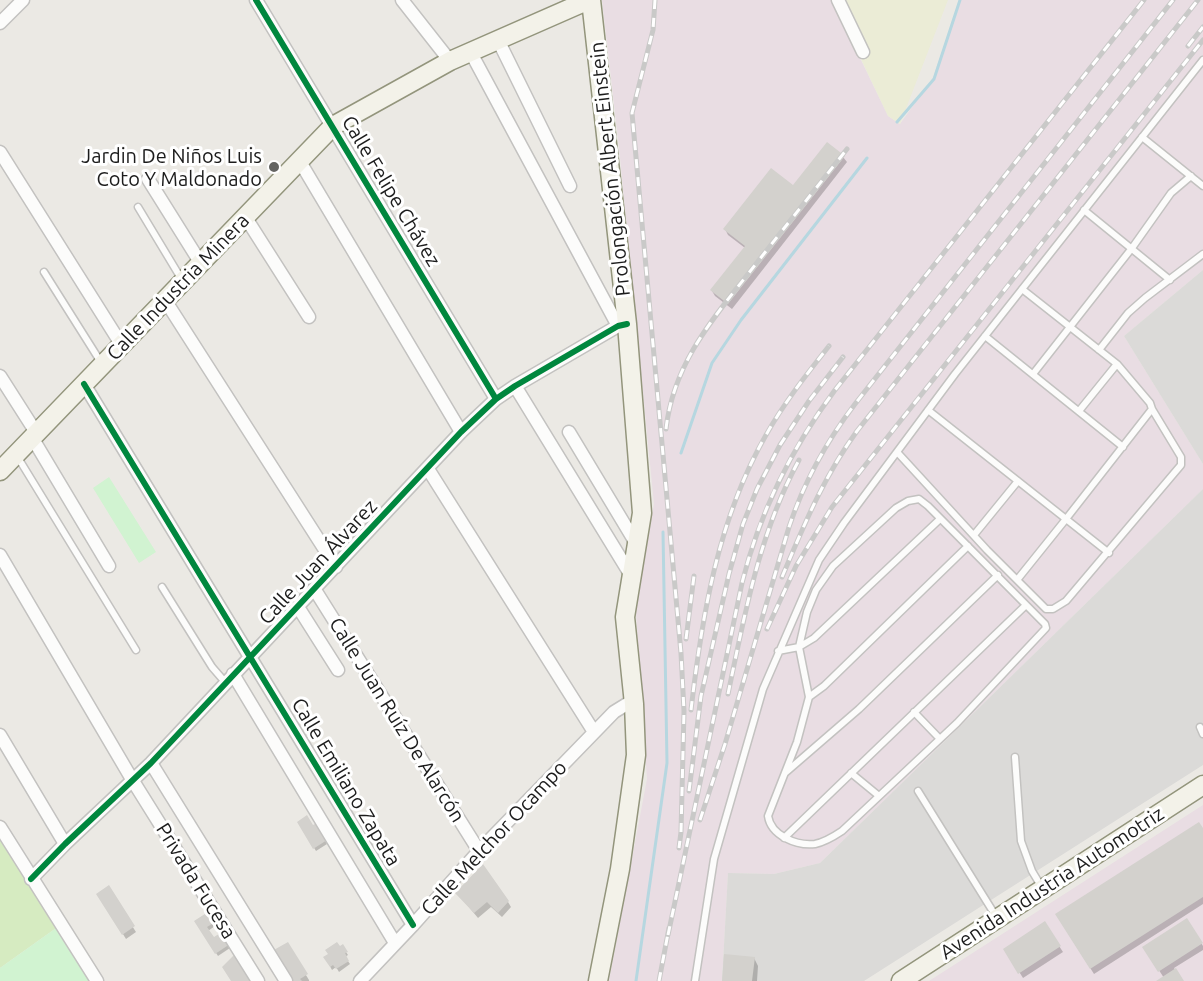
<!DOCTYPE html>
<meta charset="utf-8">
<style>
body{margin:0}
canvas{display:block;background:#ebe9e4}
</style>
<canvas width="1203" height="981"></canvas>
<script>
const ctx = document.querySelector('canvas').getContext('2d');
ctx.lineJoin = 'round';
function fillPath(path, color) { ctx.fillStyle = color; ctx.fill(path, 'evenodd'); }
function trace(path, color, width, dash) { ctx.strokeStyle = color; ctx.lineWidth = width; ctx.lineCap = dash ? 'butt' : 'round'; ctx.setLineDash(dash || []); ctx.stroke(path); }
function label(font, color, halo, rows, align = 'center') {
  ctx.font = font + ' Ubuntu,sans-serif'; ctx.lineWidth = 6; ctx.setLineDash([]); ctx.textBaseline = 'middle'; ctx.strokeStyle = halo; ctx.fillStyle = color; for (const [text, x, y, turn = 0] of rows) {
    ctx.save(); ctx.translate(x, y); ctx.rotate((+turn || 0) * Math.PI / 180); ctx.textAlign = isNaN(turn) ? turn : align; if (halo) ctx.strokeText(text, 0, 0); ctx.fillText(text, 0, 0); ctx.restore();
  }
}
fillPath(new Path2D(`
 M602 0H832L888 116 900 124 935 75 960 0H1203V270L1124 336 1203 464V489L820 863 774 874 728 873 722 981H609L647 779 636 612 654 504 619 147Z
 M1203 805V981H929L1010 929Z`), '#e9dde3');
fillPath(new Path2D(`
 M833 0H948L900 124 888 116Z`), '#ebecd6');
fillPath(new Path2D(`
 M0 830 59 926 0 968Z`), '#d6ebc1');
fillPath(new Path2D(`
 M109 477 156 552 139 563 93 488Z
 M59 926 93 981H0V968Z`), '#d1f3d1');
fillPath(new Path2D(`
 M1203 270V464L1124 336Z
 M1203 489V765L864 981H722L728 873 774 874 820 863Z`), '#dbdad8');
fillPath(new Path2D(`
 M843 157 847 162 732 309 715 296 712 291 745 248 728 235 725 229Z
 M299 823 313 827 316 825 327 844 316 851Z
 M1203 831V904L1094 974 1057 915Z
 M108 888 136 932 126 939 98 894Z
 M457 893 508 902 511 907 502 917 491 907 478 918Z
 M208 914 215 926 208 931 214 939 222 934 230 948 218 956 196 922Z
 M1187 920 1203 946V950L1174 968 1182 981H1159L1164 978 1144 947Z
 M1044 923 1063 952 1023 978 1005 949Z
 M287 944 309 980V981H292Z
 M342 946 348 955 345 957 350 964 339 972 336 967 332 970 325 957Z
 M754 958 758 966 757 981H723Z`), '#0003');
trace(new Path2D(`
 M897 122 934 79 960 0
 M681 453 712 363 741 320 867 158
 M636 981 667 763 663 532`), '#b6d7e0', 3);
fillPath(new Path2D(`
 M827 142 845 156 728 304 710 290 745 246 723 229 771 168 793 185Z
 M307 815 313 825 317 823 327 840 313 849 297 822Z
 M1199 822 1203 828V897L1090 969 1055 914Z
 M483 864 509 901 498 913 487 902 474 913 455 893Z
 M109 885 135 926 122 935 96 894Z
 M208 912 215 922 207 927 214 937 222 932 230 944 215 954 194 921Z
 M1187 918 1203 943 1158 972 1142 947Z
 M1045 921 1061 946 1018 974 1003 949Z
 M288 942 308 974 300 979 302 981H291L272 951Z
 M337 942 340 946 343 944 348 952 345 953 349 961 336 969 333 965 330 967 323 957 328 954 325 950Z
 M235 954 251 981H231L222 967Z
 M724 954 755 957 752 981H722Z
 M1176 968 1184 981H1156Z`), '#d3d1cd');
const lane = new Path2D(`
 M1142 137 1203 186
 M138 207 182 280
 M1084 210 1170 280
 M44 272 102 364
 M985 336 1123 447
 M1099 350 1128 313 1145 298 1203 254
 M1033 374 1132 248 1171 193 1191 176
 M928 410 1066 519 1152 409
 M1079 411 1117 364
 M897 452 987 550 1046 609H1053L1066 601 1181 465V457L1152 409 1150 403 1117 364 1022 289
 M17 456 136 650
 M919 499 928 506 1045 624 1046 628 957 723 842 831C833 837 825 842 815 844 797 846 771 836 768 816L797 742 809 697 799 647 807 612 816 590 833 566 896 508 908 501Z
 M974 535 1018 481
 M1017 580 1066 519 1109 553
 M162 587 212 667 225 682
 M778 651 799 647 814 638 940 519
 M809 697 824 686 968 546
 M914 712 940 739
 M1200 727 1203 734
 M1015 757 1021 841 1032 871 1041 886
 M785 773 859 709 998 575
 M851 773 879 796
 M918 791 997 918
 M784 838 1026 605
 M695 981 714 859 763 689 819 560 844 523 955 374 1203 60`);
const street = new Path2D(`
 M256 0 496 399
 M402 0 450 61
 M838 0 863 52
 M0 23 23 0
 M498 40 570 186
 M470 51 618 326
 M0 152 121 344
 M299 160 461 432
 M148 179 200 262
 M246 218 309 317
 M165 300 336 567
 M0 376 37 434
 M84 384 413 925
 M515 386 632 577
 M569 432 637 545
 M33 439 109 566
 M428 469 594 732
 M0 555 133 781 258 981
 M315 590 479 851
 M298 607 338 670
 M233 674 395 943
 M0 735 65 844
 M151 763 286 981
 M0 827 97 981
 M31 879 65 844 151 763 461 432 496 399 515 386 618 326 627 324
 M360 981 413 925 479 851 614 712 627 704H634`);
const secondary = new Path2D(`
 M591 0 627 324 642 513 625 617 634 704 636 755 620 869 598 981
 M0 471 333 126 450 61 589 0
 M901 981 1203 785`);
trace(lane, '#c3c2c0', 9);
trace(street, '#c3c2c0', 15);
trace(secondary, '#93957c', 21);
trace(lane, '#fcfcfb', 6);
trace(street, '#fcfcfb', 12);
trace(secondary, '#f3f2e9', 18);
const rail = new Path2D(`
 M655 0 653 30 632 113 681 653 684 711 681 832 679 848
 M1188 46 1203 27
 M666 429C674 359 718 313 759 260 788 223 818 186 847 149
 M782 577C805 523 823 478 857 431L1198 0
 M767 629 796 566 832 507 1203 40
 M686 639 694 576
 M728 694C745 613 759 534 799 460
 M691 710C702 615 718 519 766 435 784 403 806 375 829 346
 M689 791 701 696 729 574 743 524 757 489 780 445 809 401 843 357
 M700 820 725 744 789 527C804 482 826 442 855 404L1173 0
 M668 935 742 583C760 511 791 449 835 390L1144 0
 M659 981 669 928`);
trace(rail, '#c9c9c8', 5);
trace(rail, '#fff', 3, [9]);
trace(new Path2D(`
 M256 0 496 399
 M84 384 413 925
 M31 879 65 844 151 763 461 432 496 399 515 386 618 326 627 324`), '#00873e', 6);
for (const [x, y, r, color] of [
 [274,167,6,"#646462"]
]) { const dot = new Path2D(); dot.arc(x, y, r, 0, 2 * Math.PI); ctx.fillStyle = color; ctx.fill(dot); trace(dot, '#fff', 2); }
label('20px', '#1c1c1c', '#fff', [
 ["Jardin De Niños Luis",262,156],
 ["Coto Y Maldonado",262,179]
], 'right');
label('20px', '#1c1c1c', '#fff', [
 ["Prolongación Albert Einstein",610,169,-96],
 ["Calle Felipe Chávez",391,191,59],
 ["Calle Industria Minera",178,287,-46],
 ["Calle Juan Álvarez",318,562,-47],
 ["Calle Juan Ruíz De Alarcón",397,720,58],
 ["Calle Emiliano Zapata",346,782,59],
 ["Calle Melchor Ocampo",494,838,-47],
 ["Privada Fucesa",196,881,58],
 ["Avenida Industria Automotriz",1052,883,-33]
]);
</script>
